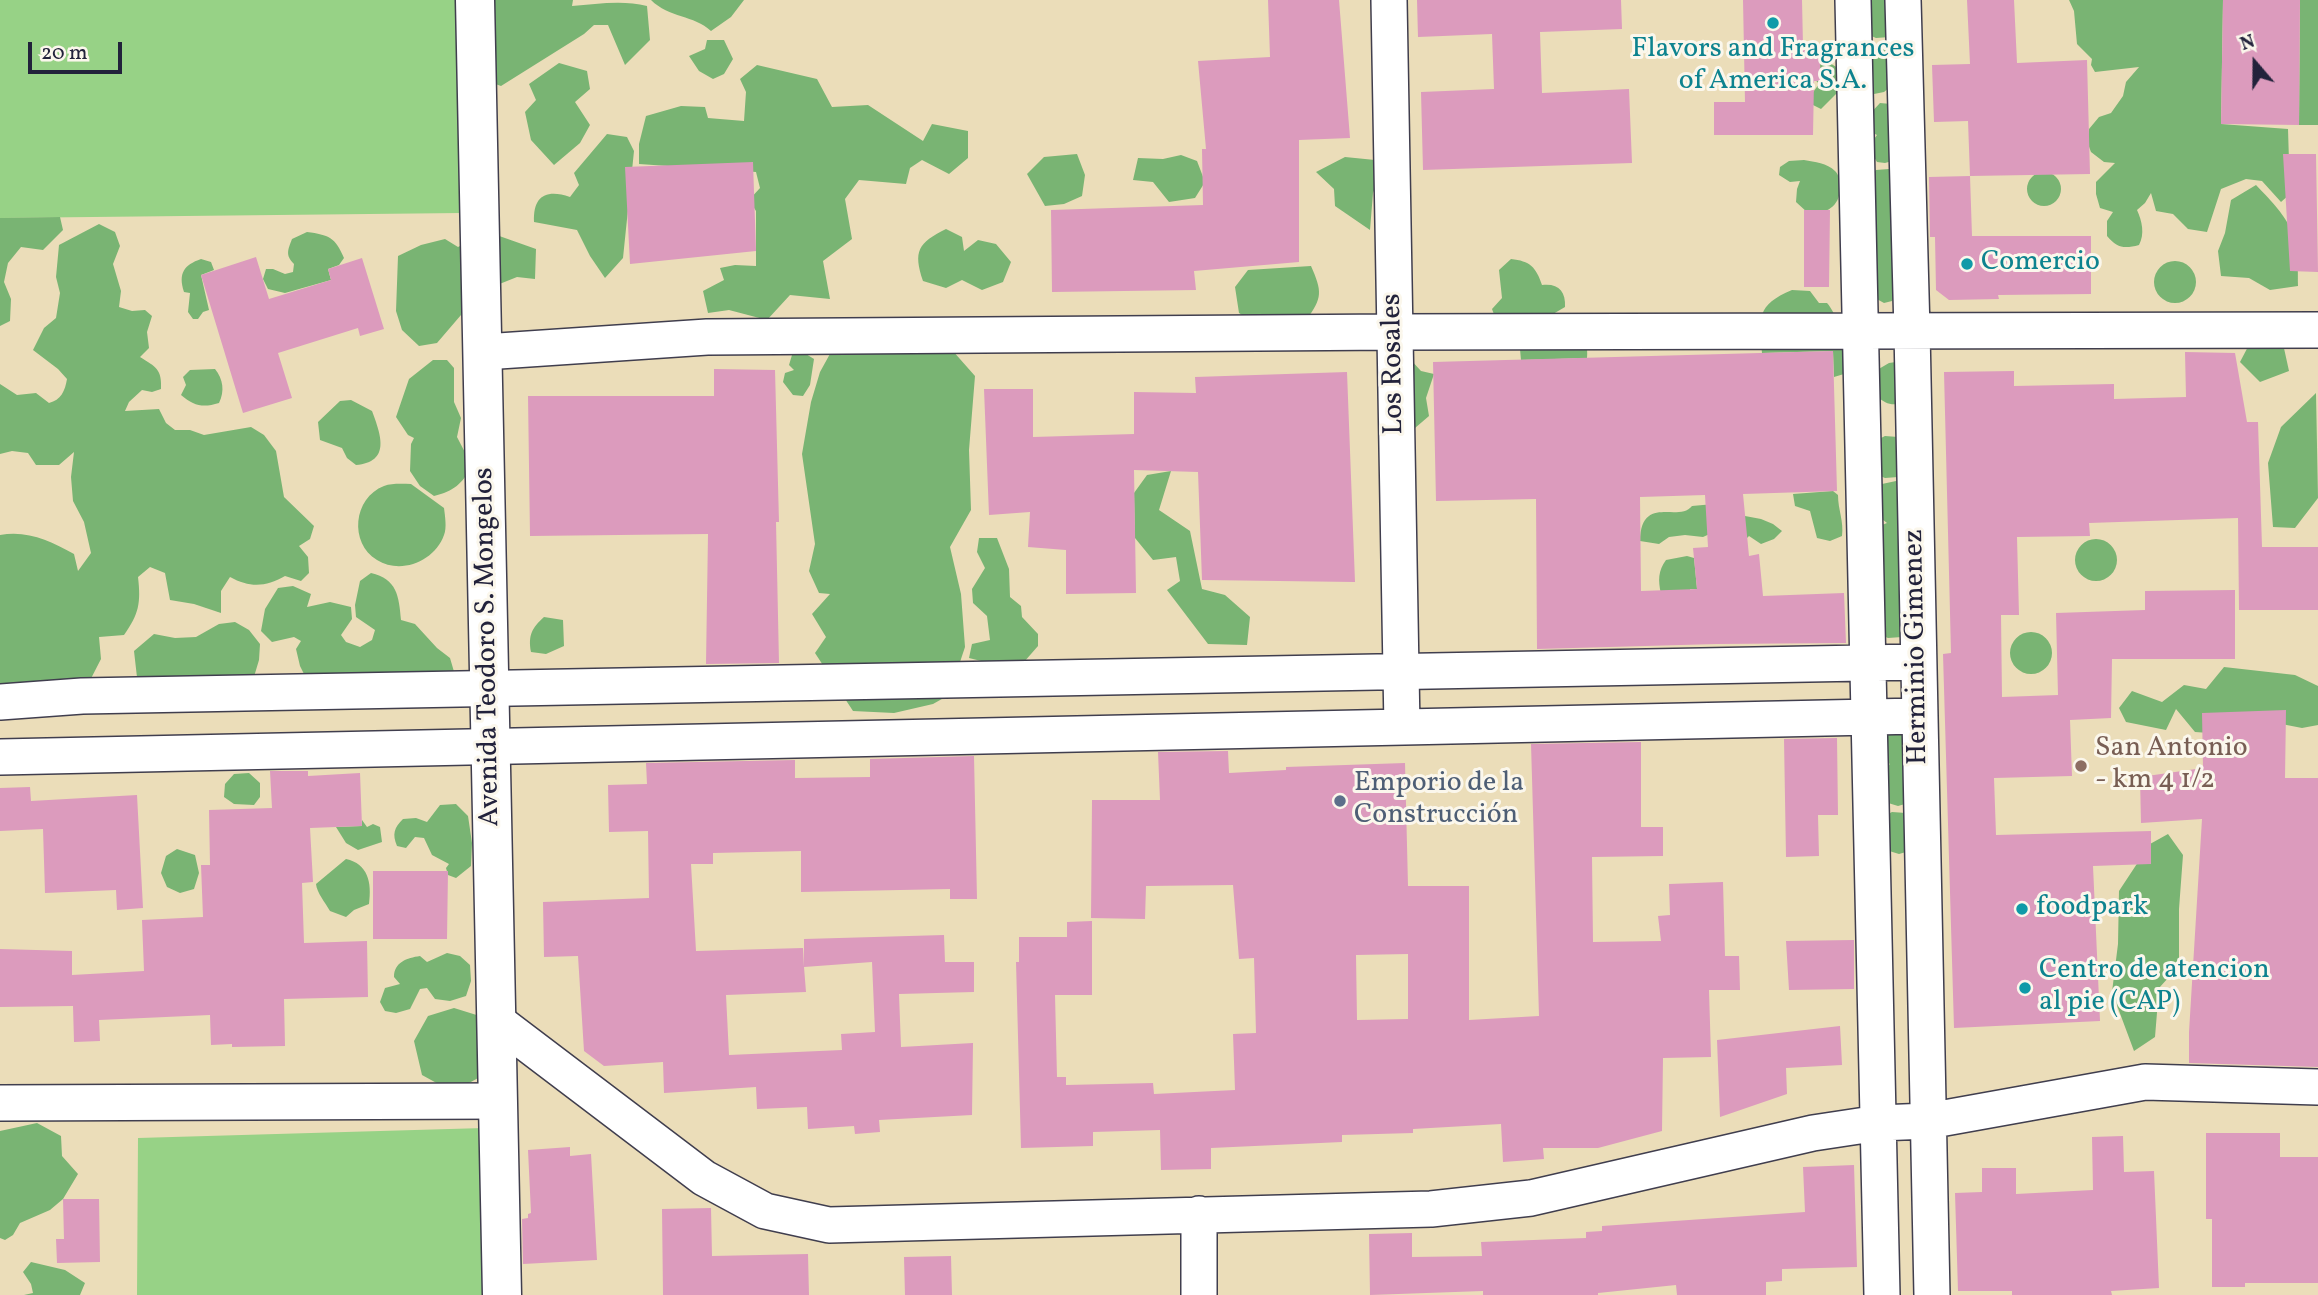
<!DOCTYPE html>
<meta charset="utf-8">
<style>
body{margin:0}
#map{position:relative;width:2318px;height:1295px;overflow:hidden;background:#ebddb9;font-family:Vollkorn,serif}
canvas{display:block}
.north{position:absolute;left:2220px;top:28px;width:70px;height:70px;-webkit-text-stroke:5px #fbf7ec;paint-order:stroke;rotate:340deg;font-size:19px;font-weight:700;line-height:28px;text-align:center;color:#22223b}
.north::after{content:'';display:block;margin:auto;width:24px;height:32px;background:#22223b;clip-path:polygon(50% 0,100% 100%,50% 72%,0 100%)}
.scale{position:absolute;left:28px;top:42px;width:94px;height:32px;box-sizing:border-box;border:4px solid #22223b;border-top:0;padding-left:9px;font-size:21px;line-height:24px;white-space:nowrap;color:#22223b;-webkit-text-stroke:5px #fbf7ec;paint-order:stroke}
</style>
<div id="map">
<canvas width="2318" height="1295"></canvas>
<div class="north">N</div>
<div class="scale">20 m</div>
</div>
<script>
const ctx = document.querySelector('canvas').getContext('2d');
ctx.lineJoin = 'round';
function fillPath(path, color) { ctx.fillStyle = color; ctx.fill(path, 'evenodd'); }
function trace(path, color, width, dash) { ctx.strokeStyle = color; ctx.lineWidth = width; ctx.lineCap = dash ? 'butt' : 'round'; ctx.setLineDash(dash || []); ctx.stroke(path); }
function label(font, color, halo, rows, align = 'center') {
  ctx.font = font + ' Vollkorn,serif'; ctx.lineWidth = 6; ctx.setLineDash([]); ctx.textBaseline = 'middle'; ctx.strokeStyle = halo; ctx.fillStyle = color; for (const [text, x, y, turn = 0] of rows) {
    ctx.save(); ctx.translate(x, y); ctx.rotate((+turn || 0) * Math.PI / 180); ctx.textAlign = isNaN(turn) ? turn : align; if (halo) ctx.strokeText(text, 0, 0); ctx.fillText(text, 0, 0); ctx.restore();
  }
}
fillPath(new Path2D(`
 M0 0H457L461 213 0 218Z
 M484 1128 482 1295H137L138 1138Z`), '#97d286');
fillPath(new Path2D(`
 M485 0H573L572 6C597 4 623 0 647 6L650 40 625 65 608 25H594L584 34 501 86 473 76Z
 M651 0H744L731 17 711 31C694 15 669 18 651 0Z
 M1869 0H1892L1890 37 1876 38 1869 35Z
 M2069 0H2223L2221 124 2288 129 2290 194 2281 202 2262 181 2246 179 2221 189 2207 232 2188 229 2173 214 2156 211 2151 193 2145 203 2137 210C2142 221 2145 234 2139 245 2124 249 2117 248 2107 236V221L2113 212 2100 208 2096 194V182L2115 163 2104 162 2091 152 2088 144 2089 129 2099 117 2111 113 2123 96 2126 82 2139 67 2095 72 2091 65 2092 59 2077 44 2074 11Z
 M2300 0H2318V125H2299Z
 M707 40H724L733 59 724 74 713 79 699 71 689 56 705 49Z
 M1884 42 1890 43V87L1884 92 1869 95 1865 45 1875 46Z
 M1810 48 1820 52 1823 59 1838 68V92L1821 109 1811 104V95L1819 84 1811 75Z
 M559 63 587 71 590 89 575 102 590 125 580 143 554 165 531 140 525 112 536 100 529 84Z
 M757 65 817 79 832 107 868 105 923 141 932 124 968 131V158L949 174 922 160 910 168 906 184 859 180 845 199 852 239 823 261 830 299 790 295 767 320 729 310 708 313 703 291 724 280 720 268 735 265 756 266V211L749 200 760 188 756 172 639 164V144L646 116 681 106 705 107 708 118 744 121 746 92 740 79Z
 M1880 103 1891 104 1896 160 1885 163 1877 162C1871 152 1869 145 1877 135L1869 131 1866 118Z
 M607 134 627 137 634 151 623 258 605 278 590 256 577 230 534 222C533 196 546 189 570 197L579 185 574 173Z
 M1077 154 1085 175 1082 196 1064 204 1045 206 1027 174 1044 157Z
 M1181 155 1197 161 1205 182 1195 198 1169 202 1153 182 1133 180 1138 158 1163 159Z
 M1345 157 1375 160 1382 170 1373 193 1370 230 1335 206 1334 189 1316 172Z
 M1804 160C1815 162 1827 163 1835 171 1839 175 1840 181 1840 186 1841 206 1826 215 1808 213L1796 202 1797 189 1800 181 1790 182 1779 175 1780 167 1789 161Z
 M1889 169 1898 183 1899 289 1892 301 1884 303 1875 298 1869 179 1876 170Z
 M2027 189a17 17 0 1 1 34 0a17 17 0 1 1-34 0Z
 M2256 185C2292 222 2299 233 2298 286L2270 290 2249 278 2221 276 2218 251 2225 233 2231 200Z
 M60 217 63 230 43 250 21 247 8 263 4 282 11 299 10 321 0 326V218Z
 M99 224 115 232 120 246 113 264 121 291 119 307 132 311 145 310 152 316 147 332 149 348 140 357C156 367 162 369 161 389L152 392 142 390 129 402 125 411 159 409 166 423 175 430H190L204 435 251 427 264 435 276 451 284 497 314 526 310 539 299 546 308 557 309 573 301 581 285 576C266 587 250 588 230 577L221 591V613L194 604 170 600 165 573 150 567 138 577C141 603 139 614 124 635L99 637 101 659 82 696 0 698V535C28 530 50 541 74 554L78 571 91 553 84 522 73 501 71 477 74 452 59 465H36L28 453 12 451 0 454V384L17 395 36 393 49 403C61 400 65 391 67 379L58 369 33 350 44 328 56 318 60 293 56 277 59 245Z
 M946 229 962 237 964 251 978 240 996 244 1011 262 1003 282 982 290 962 280 946 288 923 281C913 251 918 243 946 229Z
 M307 232C329 235 335 237 344 258L339 265 328 269 331 280 285 293 268 289 263 279 266 269H273L285 274 293 272 294 264C285 255 288 250 292 239Z
 M488 232 536 249 535 279 517 277 497 285 463 294 461 315 437 343 419 346 402 330 396 311 398 256 421 245 445 239 458 247Z
 M201 259 211 262 214 270 201 275 209 310 203 312 198 319H193L188 312 190 293 184 292C178 273 184 265 201 259Z
 M1511 259C1530 261 1536 267 1542 285 1558 283 1566 291 1565 307L1553 314C1572 322 1590 335 1587 358L1521 360 1520 349 1532 336 1496 320 1492 309 1502 298 1499 270Z
 M2154 282a21 21 0 1 1 42 0a21 21 0 1 1-42 0Z
 M1311 266C1322 291 1323 298 1306 320L1261 327 1239 313 1235 287 1248 270Z
 M1792 290 1810 291 1819 303H1827C1836 312 1849 350 1848 363 1848 366 1845 372 1844 374L1834 377 1833 351 1762 353C1759 318 1756 305 1792 290Z
 M2280 330 2289 371 2260 382 2240 362 2251 341Z
 M952 350 975 376 969 450 971 510 950 547 961 594 965 647 949 695 933 704 894 713 853 711 815 653 826 637 812 614 830 594 819 593 809 571 815 544 802 454 811 402 820 372 831 352Z
 M806 354 814 359 810 385 803 396 793 395 783 382 785 373 794 370 789 365 792 355Z
 M1410 359 1421 371 1434 374 1426 398 1429 416 1415 428 1406 422Z
 M433 360H447L454 368V402L461 418 457 437 472 466C462 484 454 491 434 496L420 486 410 471 411 444 414 438 408 435 396 417 409 379Z
 M1896 362 1903 403C1892 406 1885 404 1877 396V370L1889 363Z
 M215 369C223 379 225 391 219 403 203 408 194 406 181 395L186 385 183 377 190 370Z
 M2316 393 2318 498 2295 528 2273 527 2268 463 2281 427Z
 M351 400 372 411C381 435 391 462 356 465L347 458 342 448 320 440 318 422 340 401Z
 M1885 436 1898 437V477L1885 478 1878 475 1879 439Z
 M1171 471 1159 510 1190 531 1202 589 1225 595 1250 617 1247 645 1208 644 1167 590 1180 581 1176 557 1153 560 1135 538 1134 493 1147 475Z
 M1896 481 1903 483 1902 637 1888 638 1881 635 1882 600 1885 598 1878 592 1882 525 1887 523 1877 515V489L1882 484Z
 M411 484 444 508C445 516 447 528 444 535 435 561 401 575 377 560 349 543 353 498 384 486 392 483 403 484 411 484Z
 M1833 491 1838 495C1838 510 1844 521 1842 536L1830 541 1817 538 1810 511 1795 506 1793 494Z
 M1725 503 1745 516 1761 519 1773 524 1782 531 1774 539 1761 544 1749 536 1747 538 1714 532 1703 537 1685 535 1669 537 1659 544 1640 541C1641 494 1679 523 1692 506Z
 M979 538H997L1009 569 1010 597 1021 606 1022 617 1038 634V646L1017 670 969 658 972 644 990 640 987 616 973 603 972 589 985 568 977 552Z
 M2075 560a21 21 0 1 1 42 0a21 21 0 1 1-42 0Z
 M1687 556 1694 558 1697 589H1690L1691 602 1661 594C1658 580 1658 571 1666 560Z
 M371 573C397 579 399 596 401 620L415 624 437 648 450 658 455 675 308 682 300 666 296 649 301 641 294 637 272 642 261 631 265 609 278 588 293 586 311 594 307 607 330 602 351 607 352 619 341 635 346 642 360 647 372 640 375 630 356 617 355 605 360 581Z
 M544 617 563 620 564 646 546 654 531 652C528 635 532 628 544 617Z
 M235 622 249 630 260 644 259 660 253 680 138 686 134 651 154 634 175 638 196 637 219 624Z
 M2010 653a21 21 0 1 1 42 0a21 21 0 1 1-42 0Z
 M2224 667 2295 675 2318 686V725L2302 728 2246 717 2224 734 2195 732 2176 709 2166 730 2126 722 2119 708 2132 691 2162 702 2184 685 2206 689Z
 M1907 725 1905 804 1898 806 1885 802 1886 767 1890 764 1886 762 1878 737Z
 M249 773 260 783V797L254 805 234 804 224 797 225 784 234 774Z
 M456 804 468 816 472 843 471 866 456 878 448 875 446 868 449 864 432 855 424 838 415 837 406 848 397 846C392 834 394 828 403 819L416 818 427 822 440 805Z
 M1892 812 1906 813V852L1899 854 1886 850V815Z
 M362 820 367 827 373 824 380 827 382 842 358 850 346 843 336 827 362 826Z
 M2168 834 2183 855 2179 909V966L2159 988 2155 1037 2134 1051 2112 992 2118 944 2119 891 2150 844Z
 M177 849 195 855 199 873 194 889 180 893 167 887 161 873 166 856Z
 M346 859C368 864 372 882 369 904L354 910 346 917 330 911C325 902 317 893 316 884Z
 M447 953 460 956 470 965 471 981 466 996 450 1001 435 999 427 988 420 989 410 1009 396 1013 385 1011 380 1002 385 988 400 984 394 977C394 962 407 958 420 956L427 962Z
 M454 1008 483 1017 480 1077 458 1089 442 1086 422 1075 414 1041 428 1016Z
 M37 1123 61 1136 62 1156 78 1174 63 1199 50 1210 20 1223 13 1235 5 1240 0 1238V1131Z
 M31 1262 65 1270 85 1283 80 1295H24L33 1293 31 1284 23 1272Z`), '#79b473');
fillPath(new Path2D(`
 M1268 0H1339L1350 138 1299 140V262L1194 271 1196 290 1052 292 1051 210 1203 205 1202 149H1206L1198 61 1270 57Z
 M1417 0H1621L1622 29 1540 32 1542 93 1629 89 1632 163 1423 170 1421 92 1494 89 1492 34 1418 37Z
 M1743 0H1802L1803 46H1819L1821 81H1814L1813 135H1714V102H1745Z
 M1967 0H2014L2017 63 2087 60 2090 174 1970 176 1968 121 1934 122 1932 65 1970 64Z
 M2223 0H2300L2299 125 2221 124Z
 M2283 154H2316L2318 272 2290 271Z
 M753 162 756 251 630 264 625 167Z
 M1970 176 1972 236H2091V294L1998 295 1999 299 1949 300 1936 290 1935 237H1930L1929 177Z
 M1804 210H1830L1829 287H1804Z
 M256 257 269 299 331 280 328 269 362 258 384 329 360 336 358 328 278 353 292 398 243 413 201 275Z
 M1833 351 1837 491 1743 494 1749 556 1759 554 1763 596 1844 593 1846 643 1717 644 1537 649 1536 499 1436 501 1433 362ZM1705 495 1708 547 1693 548 1697 589 1641 591 1640 497Z
 M2185 352 2235 353 2247 422H2258L2262 547H2318V610H2239L2238 518 2089 523 2090 536 2017 537 2019 615H2001L2002 697 2058 695 2056 613 2145 610V591L2235 590V659H2112L2111 718 2070 720 2072 776 1994 778 1996 835 2151 831V864L2093 866 2100 1021 1954 1028 1943 654 1951 653 1944 372 2014 371V386L2114 384V399L2186 397Z
 M714 369 775 370 779 522H776L779 663 706 664 708 534 530 536 528 396H714Z
 M1347 372 1355 582 1202 580 1198 472 1134 470 1136 593 1066 594V550L1028 547 1030 512 989 515 984 389H1033V437L1134 434V392L1196 393 1195 377Z
 M2286 710 2285 778H2318V1067L2189 1063V1032L2202 819 2141 823 2140 777 2203 768 2202 713Z
 M1837 738 1838 815H1818L1819 856 1786 857 1784 739Z
 M1641 742V827H1663V856L1592 857 1593 942 1661 941 1658 916 1670 915 1669 884 1723 882 1725 956H1739L1740 990H1709L1711 1057 1663 1058 1662 1131 1598 1148H1543L1544 1159 1503 1162 1501 1124 1413 1129V1133L1342 1135V1142L1211 1148V1169L1161 1170 1160 1130 1093 1132V1146L1021 1148 1016 962H1019V937H1067V922L1092 921V995H1055L1057 1077H1066V1085L1153 1083 1154 1094 1235 1090 1233 1034 1256 1033 1254 958 1239 959 1233 885 1146 886 1145 919 1091 918 1092 800H1160L1158 752 1228 751 1229 773 1286 770V767L1405 763 1408 886H1469V1020L1539 1016 1531 744ZM1408 954V1019L1357 1020 1356 955Z
 M974 756 977 899H950V889L801 892V851L713 853V864H691L696 951 803 948 804 967V939L944 935 945 962H974V992L899 994 901 1047 973 1043 972 1115 879 1120 880 1132 855 1134 854 1126 808 1129 807 1107 757 1109 756 1087 664 1093 663 1062 604 1066 584 1051 578 956 544 957 543 902 649 898 648 831 609 832 608 785 647 784 646 763 795 760V778L870 777V759ZM872 962 875 1032 841 1034 842 1050 729 1055 726 995 806 992 804 967Z
 M270 771H308V776L360 773 362 826 310 828 313 882 302 883 304 943 367 941 368 997 284 999 285 1046 232 1047V1044L211 1045 210 1015 99 1020 100 1041 74 1042 73 1006 0 1007V949L72 951V975L144 971 142 920 203 917 201 865H210L209 810 272 808Z
 M30 787 31 801 137 795 143 908 117 910 116 890 45 893 43 829 0 831V788Z
 M373 871H448L447 939H373Z
 M1854 940V989L1789 990 1786 941Z
 M1840 1026 1842 1065 1786 1068 1787 1094 1720 1117 1717 1040Z
 M2206 1133H2280V1157H2318V1283H2245V1287H2212V1219H2206Z
 M2123 1136 2124 1172 2154 1171 2159 1288 2111 1291 2112 1295H2012V1291H1958L1955 1193 1982 1192V1168H2016V1194L2093 1190 2092 1137Z
 M570 1147V1156L591 1154 597 1260 523 1264 522 1219 528 1218V1214L531 1213 528 1150Z
 M1854 1165 1857 1267 1782 1269V1281L1766 1282V1295H1677L1676 1285 1598 1293V1295H1483V1291L1370 1295 1369 1234 1412 1233V1257L1482 1256 1481 1242 1586 1238V1232L1602 1231V1226L1805 1212 1803 1167Z
 M63 1199H99L100 1262 57 1263 56 1239H64Z
 M711 1208 712 1256 808 1254 809 1295H663L662 1209Z
 M951 1256 952 1295H905L904 1257Z`), '#dc9bbd');
const minor = new Path2D(`
 M1389 0 1402 727
 M1853 0 1882 1295
 M1903 0 1912 331 1932 1295
 M484 352 707 337 1395 332 2318 330
 M0 702 82 696 1917 662
 M0 757 1919 716
 M497 1021 704 1178 765 1211 829 1225 1431 1209 1531 1198 1813 1133 1879 1123 1928 1121 2145 1082 2318 1087
 M0 1103 498 1101
 M1199 1214V1295`);
const tertiary = new Path2D(`
 M475 0 502 1295`);
trace(minor, '#403e4e', 38);
trace(tertiary, '#403e4e', 41);
trace(minor, '#fff', 35);
trace(tertiary, '#fff', 38);
for (const [x, y, r, color] of [
 [1773,23,7,"#0f9aa8"],
 [1967,264,7,"#0f9aa8"],
 [2081,766,7,"#8d6e63"],
 [1340,801,7,"#5c6f8a"],
 [2022,909,7,"#0f9aa8"],
 [2025,988,7,"#0f9aa8"]
]) { const dot = new Path2D(); dot.arc(x, y, r, 0, 2 * Math.PI); ctx.fillStyle = color; ctx.fill(dot); trace(dot, '#fbf7ec', 2.5); }
label('28px', '#0d838f', '#fbf7ec', [
 ["Flavors and Fragrances",1773,51,"center"],
 ["of America S.A.",1773,83,"center"],
 ["Comercio",1981,264],
 ["foodpark",2036,909],
 ["Centro de atencion",2039,972],
 ["al pie (CAP)",2039,1004]
], 'left');
label('28px', '#22223b', '#fbf7ec', [
 ["Los Rosales",1395,364,-91],
 ["Avenida Teodoro S. Mongelos",489,647,-91],
 ["Herminio Gimenez",1918,647,-91]
]);
label('28px', '#785e54', '#fbf7ec', [
 ["San Antonio",2095,750],
 ["- km 4 1/2",2095,782]
], 'left');
label('28px', '#4e5e75', '#fbf7ec', [
 ["Emporio de la",1354,785],
 ["Construcción",1354,817]
], 'left');
</script>
